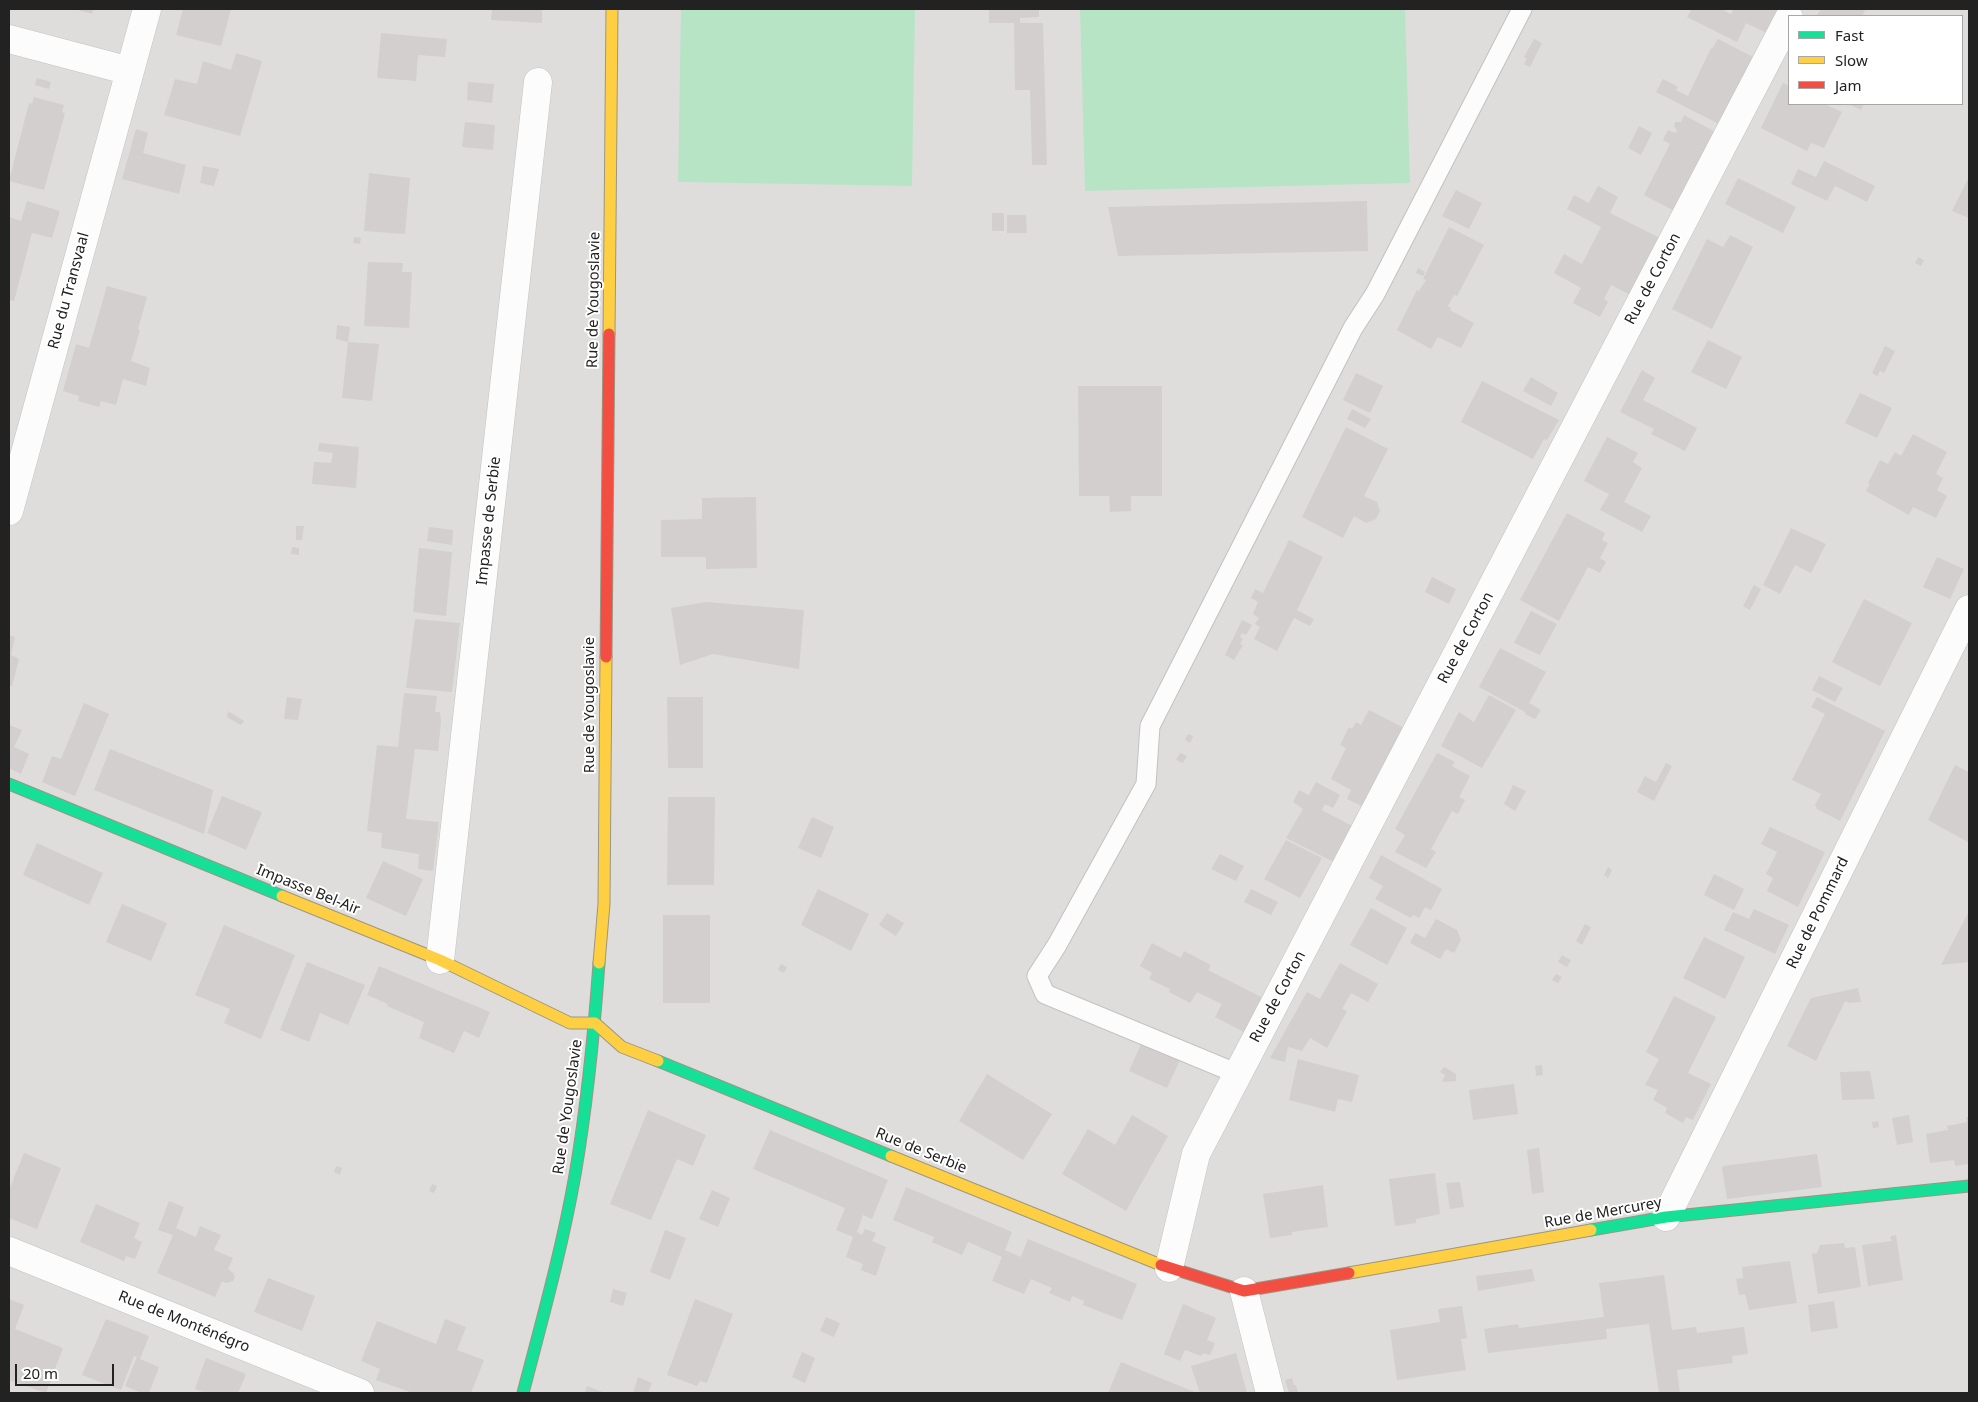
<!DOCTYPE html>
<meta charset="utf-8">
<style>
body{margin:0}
#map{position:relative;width:1978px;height:1402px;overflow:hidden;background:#efedeb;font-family:"Noto Sans",sans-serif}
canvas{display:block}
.frame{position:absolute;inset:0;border:10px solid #222;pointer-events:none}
.legend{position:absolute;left:1788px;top:15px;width:175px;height:90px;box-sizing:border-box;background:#fff;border:1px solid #a7a7a7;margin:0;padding:6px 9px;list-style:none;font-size:15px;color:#222}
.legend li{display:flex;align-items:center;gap:10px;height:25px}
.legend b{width:25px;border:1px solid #a7a7a7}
.scale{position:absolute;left:15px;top:1364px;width:99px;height:22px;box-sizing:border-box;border:2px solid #222;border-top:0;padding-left:6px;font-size:15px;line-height:18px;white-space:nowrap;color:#222;-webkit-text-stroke:4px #fff;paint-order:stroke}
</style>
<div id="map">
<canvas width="1978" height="1402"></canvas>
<div class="frame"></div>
<ul class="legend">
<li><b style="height:6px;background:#16e098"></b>Fast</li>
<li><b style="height:6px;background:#ffcf43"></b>Slow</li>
<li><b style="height:6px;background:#f24e42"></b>Jam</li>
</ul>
<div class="scale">20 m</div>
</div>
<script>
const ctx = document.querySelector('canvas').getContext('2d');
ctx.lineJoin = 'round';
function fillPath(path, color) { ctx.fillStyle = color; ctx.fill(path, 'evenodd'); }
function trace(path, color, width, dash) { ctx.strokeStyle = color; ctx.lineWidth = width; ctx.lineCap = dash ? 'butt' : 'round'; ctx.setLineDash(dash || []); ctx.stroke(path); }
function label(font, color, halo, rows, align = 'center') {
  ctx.font = font + ' "Noto Sans",sans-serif'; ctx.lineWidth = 4; ctx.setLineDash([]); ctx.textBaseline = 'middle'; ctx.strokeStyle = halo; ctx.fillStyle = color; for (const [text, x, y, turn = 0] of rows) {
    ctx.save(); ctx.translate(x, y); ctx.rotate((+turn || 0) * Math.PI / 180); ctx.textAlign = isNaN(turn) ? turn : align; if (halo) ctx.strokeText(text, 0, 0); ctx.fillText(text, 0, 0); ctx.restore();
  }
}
fillPath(new Path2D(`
 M9 9H1969V1393H9ZM1789 16H1962V104H1789Z`), '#dfdddc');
fillPath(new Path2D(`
 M681 9H915L912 186 678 182Z
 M1080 9H1405L1410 183 1085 191Z`), '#b8e4c6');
fillPath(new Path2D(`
 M75 9H94L92 14Z
 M183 9H231L221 46 176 35Z
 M492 9H542V23L491 20Z
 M989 9H1039V17L1020 18V23H1043L1047 165H1032L1030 90H1015L1014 23H989Z
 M1692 9H1721L1731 14 1734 9H1783L1769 34 1746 23 1737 42 1687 17Z
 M1821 9H1866L1862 16H1817Z
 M381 33 447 39 445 57 418 55 416 81 377 78Z
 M1534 39 1542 43 1530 67 1524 64 1527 59 1524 57Z
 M1718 39 1757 59 1723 126 1656 92 1663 79 1678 87 1676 90 1688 96 1711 48 1712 49Z
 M236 53 262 61 240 136 164 115 175 79 197 84 203 61 231 70Z
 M37 78 51 82 49 89 35 85Z
 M468 82 494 84 492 103 467 100Z
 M1783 83 1789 86V104H1824L1842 112 1824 148 1811 143 1807 151 1761 128Z
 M34 97 64 105 62 112 65 113 44 190 9 181 29 103 32 104Z
 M1848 104H1864L1861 110Z
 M1684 115 1719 134 1680 214 1644 195 1670 144 1663 140 1668 130 1675 133 1677 131 1674 125 1675 122H1681Z
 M465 122 495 125 493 150 462 147Z
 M1639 126 1652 133 1641 155 1628 148Z
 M136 129 148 133 143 153 186 165 179 194 122 179Z
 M1824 161 1875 186 1867 202 1835 186 1827 201 1791 184 1798 169 1816 177Z
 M203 166 219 169 214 186 200 183Z
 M369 173 410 178 405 234 364 231Z
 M1969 177V218L1952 211Z
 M1738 178 1796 207 1783 233 1725 204Z
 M1598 186 1618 197 1610 213 1666 241 1638 299 1611 285 1604 299 1608 302 1600 317 1573 303 1581 288 1554 273 1564 254 1582 264 1601 227 1567 209 1574 195 1589 203Z
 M1456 190 1482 203 1469 229 1442 216Z
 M27 201 60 211 52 238 32 233 14 301 9 300V217L21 221Z
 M1367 201 1368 251 1118 256 1108 207Z
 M992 213H1004V231H992Z
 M1007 215H1026L1027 233H1007Z
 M1449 227 1484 245 1457 296 1454 295 1448 306 1451 308 1450 310 1474 323 1461 348 1438 337 1431 349 1397 330 1417 290 1419 291 1426 280 1423 279Z
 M1730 235 1753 247 1712 329 1672 309 1707 239 1723 247Z
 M354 237 361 238 360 244 353 243Z
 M1918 257 1924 260 1921 266 1915 263Z
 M368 262 403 263 402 272H412L409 328 364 326Z
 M1418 268 1425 272 1423 276 1416 273Z
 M107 286 147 297 138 329 140 330 131 361 150 368 146 386 123 379 116 405 101 401 99 407 78 401 79 396 63 391 76 344 89 348Z
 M337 325 350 327 348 342 379 344 372 401 342 398 348 342 336 339Z
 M1708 340 1742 357 1726 389 1691 372Z
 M1885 346 1895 351 1884 373 1880 371 1877 376 1872 373Z
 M1642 370 1655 378 1643 400 1697 428 1685 451 1651 434 1654 429 1620 412Z
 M1356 373 1383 386 1370 413 1343 400Z
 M1531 377 1558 393 1551 406 1523 391Z
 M1482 381 1559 420 1547 440 1544 439 1533 459 1461 422Z
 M1078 386H1162V496H1131V511L1110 512 1109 496H1079Z
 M1860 393 1892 408 1877 438 1845 423Z
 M1352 409 1371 419 1365 428 1347 419Z
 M1346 427 1388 449 1364 496 1377 502 1380 511 1376 519 1366 523 1354 516 1343 538 1302 517Z
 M1913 434 1947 452 1936 474 1943 478 1937 490 1947 496 1936 518 1913 507 1909 515 1866 491 1870 484 1868 483 1880 460 1888 464 1895 452 1901 456Z
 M1607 437 1638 453 1633 462 1642 468 1624 502 1651 516 1642 532 1600 510 1609 494 1584 481Z
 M319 443 359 447 356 488 312 484 314 462 331 463 333 453 318 451Z
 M756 497 757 568 706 569V557H661V520L702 519V498Z
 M1567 513 1605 533 1602 540 1608 543 1600 558 1606 562 1600 573 1588 567 1559 621 1520 600Z
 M296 526H304L302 540H296Z
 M429 527 453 530 452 545 427 541Z
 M1791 528 1826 544 1811 573 1795 565 1780 594 1763 585Z
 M1289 540 1323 557 1297 610 1314 619 1310 626 1294 618 1277 651 1254 639 1260 627 1255 624 1259 618 1253 614 1258 602 1251 598 1255 589 1263 593Z
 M292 547 299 548V555L291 554Z
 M419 548 452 552 446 616 413 612Z
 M1937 557 1964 569 1950 599 1923 587Z
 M1432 577 1456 589 1449 604 1425 592Z
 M1754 585 1761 589 1750 610 1743 606Z
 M1864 599 1912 623 1880 686 1832 662Z
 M706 602 804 610 799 669 713 654 680 665 671 608Z
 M1531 611 1557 624 1540 655 1514 643Z
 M415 619 460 623 452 692 406 688Z
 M1242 620 1252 625 1246 635 1242 633 1240 637 1243 639 1240 644 1243 645 1234 660 1225 655Z
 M9 635 15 637 11 655 19 659 12 686 9 685Z
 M1500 648 1546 672 1529 703 1541 710 1535 719 1525 714V712L1479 687Z
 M1819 676 1843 688 1835 702 1812 690Z
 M404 693 437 696 435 712H440L441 722 438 751 415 749 406 819 439 822 433 871 418 869 419 854 381 848 382 833 367 831 377 745 398 747Z
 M1489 695 1516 710 1482 768 1441 746 1459 712 1474 722Z
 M287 697 302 699 298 720 284 719Z
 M667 697H703V768H668Z
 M1817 697 1885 731 1840 821 1817 809 1815 805 1821 794 1792 780 1825 714 1811 707Z
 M84 703 109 714 75 796 42 782 52 756 61 759Z
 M1369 710 1408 730 1366 808 1347 799 1351 790 1331 779 1346 748 1340 745 1349 727 1352 729 1356 722 1361 725Z
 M228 711 244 721 241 725 227 717Z
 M9 725 22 730 14 747 29 754 21 774 9 768Z
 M1188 734 1193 736 1190 743 1185 740Z
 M110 749 213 790 204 834 94 790Z
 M1180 753 1187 756 1183 763 1176 760Z
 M1437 753 1455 762 1452 766 1470 776 1459 797 1465 800 1458 814 1452 811 1431 849 1436 852 1426 868 1395 852 1405 835 1395 829Z
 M1666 763 1672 766 1654 801 1637 792 1645 776 1656 782Z
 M1955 765 1969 772 1968 842 1928 820Z
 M1316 782 1340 795 1333 808 1325 804 1322 810 1356 828 1336 863 1286 838 1303 809 1293 802 1299 790 1309 795Z
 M1513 785 1526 791 1515 811 1504 804Z
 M222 796 262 812 246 850 207 833Z
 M668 797H715L714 885H667Z
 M812 817 834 827 821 858 798 848Z
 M1770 827 1825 852 1798 907 1767 891 1773 878 1766 874 1777 852 1761 844Z
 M1286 840 1322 858 1300 898 1264 879Z
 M37 843 103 873 89 905 23 875Z
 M1220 854 1244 866 1236 881 1211 869Z
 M1381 855 1442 889 1431 910 1425 907 1419 918 1413 915 1411 918 1375 899 1383 886 1369 878Z
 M383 861 423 879 406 916 366 898Z
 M1608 867 1612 870 1608 878 1604 875Z
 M1714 874 1744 889 1734 910 1704 895Z
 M818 889 869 914 851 951 801 925Z
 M1251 889 1278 902 1271 915 1244 902Z
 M122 904 167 923 151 961 106 942Z
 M1371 908 1407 928 1387 965 1350 945Z
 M1754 909 1789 925 1775 954 1724 930 1733 912 1749 919Z
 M1969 911V962L1941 965Z
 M887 913 904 923 896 936 879 925Z
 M663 915H710V1003H663Z
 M1436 919 1457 930 1461 940 1454 953 1446 949 1440 959 1410 943 1415 933 1425 938Z
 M1585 924 1591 927 1582 945 1576 941Z
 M224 925 295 955 261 1039 224 1023 230 1009 195 995Z
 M1704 937 1745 957 1725 999 1683 978Z
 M1152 943 1181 958 1184 951 1211 965 1208 970 1263 998 1244 1032 1215 1017 1222 1004 1197 992 1190 1003 1169 992 1170 989 1149 979 1152 973 1140 966Z
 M1562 955 1571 960 1567 967 1558 962Z
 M307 962 365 985 348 1025 320 1013 309 1042 280 1030Z
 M1340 963 1378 984 1368 1002 1351 993 1342 1009 1347 1011 1327 1048 1310 1038 1302 1051 1288 1047 1285 1062 1270 1058 1307 992 1320 999Z
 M781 964 787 967 784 973 778 970Z
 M379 966 490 1012 479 1038 464 1031 454 1053 419 1038 424 1022 387 1006 388 1004 367 995Z
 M1556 974 1562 977 1558 983 1552 980Z
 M1858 988 1861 1002 1849 1003 1845 1001 1816 1061 1787 1046 1811 998Z
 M1674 996 1716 1017 1688 1073 1711 1084 1693 1120 1686 1117 1683 1123 1665 1113 1667 1108 1653 1100 1658 1090 1645 1085 1659 1059 1646 1052Z
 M1141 1044 1180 1060 1167 1088 1129 1071Z
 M1298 1059 1359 1075 1352 1102 1338 1099 1335 1112 1289 1100Z
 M1542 1065 1543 1075 1536 1076 1535 1066Z
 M1444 1067 1456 1074V1081L1442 1082 1445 1075 1440 1072Z
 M1870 1071 1875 1099 1842 1100 1840 1072Z
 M987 1074 1052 1114 1023 1160 959 1121Z
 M1514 1084 1518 1114 1473 1120 1469 1090Z
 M648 1110 706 1135 693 1166 677 1159 651 1220 610 1204Z
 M1132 1115 1168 1136 1126 1211 1062 1174 1088 1129 1115 1145Z
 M1909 1115 1913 1142 1897 1145 1892 1118Z
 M1966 1117H1969V1164L1955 1166 1954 1160 1930 1163 1926 1134 1948 1130 1947 1126 1967 1122Z
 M1878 1121 1879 1127 1873 1128 1872 1122Z
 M770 1130 888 1180 872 1219 863 1215 857 1232 862 1235 865 1229 876 1233 872 1241 886 1247 876 1276 861 1270 863 1264 846 1257 853 1237 836 1230 845 1208 753 1169Z
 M1539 1148 1544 1192 1532 1194 1527 1150Z
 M24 1153 61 1168 37 1229 9 1218V1190Z
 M1817 1154 1822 1187 1727 1199 1722 1168 1723 1166Z
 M336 1166 342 1168 340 1175 334 1172Z
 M1435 1173 1440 1214 1416 1219V1223L1395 1226 1389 1179Z
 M1460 1182 1464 1207 1450 1209 1446 1183Z
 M432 1184 437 1186 434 1193 429 1191Z
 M1323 1185 1328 1227 1292 1232V1235L1270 1238 1263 1194Z
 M906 1187 1012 1232 1005 1250 1021 1257 1028 1239 1137 1284 1122 1320 1083 1305 1084 1301 1072 1296 1070 1302 1049 1293 1052 1288 1031 1279 1024 1294 992 1281 1002 1257 968 1242 962 1255 932 1242 934 1237 893 1220Z
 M712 1190 730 1198 718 1227 699 1219Z
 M169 1201 184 1207 176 1228 196 1237 200 1226 221 1235 214 1250 233 1258 228 1269 233 1273 235 1277 233 1281 226 1283 222 1281 215 1297 157 1273 173 1235 158 1230Z
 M96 1204 140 1223 134 1238 142 1242 135 1259 126 1256 124 1261 80 1242Z
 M665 1230 686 1238 670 1280 650 1272Z
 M1896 1235 1903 1280 1868 1286 1862 1245 1892 1241 1890 1237Z
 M1844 1243 1845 1248 1855 1247 1861 1287 1818 1294 1812 1254 1817 1253 1820 1245Z
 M1790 1261 1797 1303 1749 1310 1745 1294 1739 1295 1736 1279 1743 1278 1742 1267Z
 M1532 1269 1535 1281 1478 1291 1476 1276Z
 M1664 1275 1672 1330 1696 1327 1697 1333 1744 1327 1748 1354 1732 1356 1733 1363 1677 1370 1680 1393H1659L1649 1324 1606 1329 1607 1338 1606 1339 1488 1353 1484 1329 1518 1324 1519 1328 1604 1317 1599 1283Z
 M268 1278 315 1296 302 1331 254 1312Z
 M613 1289 627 1293 623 1306 610 1302Z
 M9 1299 24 1305 15 1329 63 1348 46 1393 9 1380Z
 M695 1299 733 1314 707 1383 700 1381 697 1386 667 1375Z
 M1834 1301 1838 1328 1811 1332 1808 1305Z
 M1183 1304 1216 1318 1207 1340 1215 1343 1210 1355 1203 1353 1201 1356 1185 1350 1180 1361 1164 1354Z
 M1462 1306 1467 1338 1461 1339 1466 1370 1397 1380 1390 1330 1440 1322 1438 1309Z
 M826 1317 840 1323 834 1337 820 1331Z
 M106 1319 149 1336 140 1359 159 1367 149 1393H142L125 1386 137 1357 134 1356 121 1390 82 1375Z
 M445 1319 466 1327 457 1350 484 1360 471 1393H413L376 1380 380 1369 361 1361 377 1321 436 1344Z
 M802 1352 815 1358 805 1383 792 1377Z
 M1236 1353 1247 1393H1200L1191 1366Z
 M206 1358 246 1374 238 1393H205L195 1389Z
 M1121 1362 1197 1393H1108Z
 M638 1377 652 1383 648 1393H633Z
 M1292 1378 1294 1385H1296L1298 1393H1289L1285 1380Z
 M587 1386 605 1393H585Z`), '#d2cfce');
const lane = new Path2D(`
 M1238 1074 1045 994 1037 976 1057 945 1146 784 1150 726 1353 328 1375 294 1522 9`);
const street = new Path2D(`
 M9 39 130 71
 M9 511 147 9
 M440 960 538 82
 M1666 1217 1969 609
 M9 1251 360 1393
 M1169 1268 1196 1154 1789 18
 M1244 1291 1270 1393`);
const fast = new Path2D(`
 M9 784 282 896
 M658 1061 891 1156
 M1591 1230 1666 1217 1969 1186
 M523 1393C542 1320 562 1249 575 1175 587 1105 594 1034 599 963`);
const slow = new Path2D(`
 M609 334 612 9
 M282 896 440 960 570 1023H595L622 1047 658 1061
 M599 963 604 904 606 657
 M891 1156 1161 1265
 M1349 1273 1591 1230`);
const jam = new Path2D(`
 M606 657 609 334
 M1161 1265 1244 1291 1349 1273`);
trace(lane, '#c3c2c1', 21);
trace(street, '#c3c2c1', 29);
trace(fast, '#9a9682', 13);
trace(slow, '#9a9682', 13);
trace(jam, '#9a9682', 13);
trace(lane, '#fdfcfc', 19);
trace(street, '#fdfcfc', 28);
trace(fast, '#16e098', 11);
trace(slow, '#ffcf43', 11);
trace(jam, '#f24e42', 11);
label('15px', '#222', '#fff', [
 ["Rue de Corton",1653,279,-62],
 ["Rue du Transvaal",69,291,-75],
 ["Rue de Yougoslavie",594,300,-89],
 ["Impasse de Serbie",489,521,-84],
 ["Rue de Corton",1466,638,-62],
 ["Rue de Yougoslavie",590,705,-90],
 ["Impasse Bel-Air",308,890,22],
 ["Rue de Pommard",1818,913,-64],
 ["Rue de Corton",1278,997,-62],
 ["Rue de Yougoslavie",568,1107,-82],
 ["Rue de Serbie",921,1151,22],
 ["Rue de Mercurey",1603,1213,-10],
 ["Rue de Monténégro",184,1322,22]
]);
</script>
